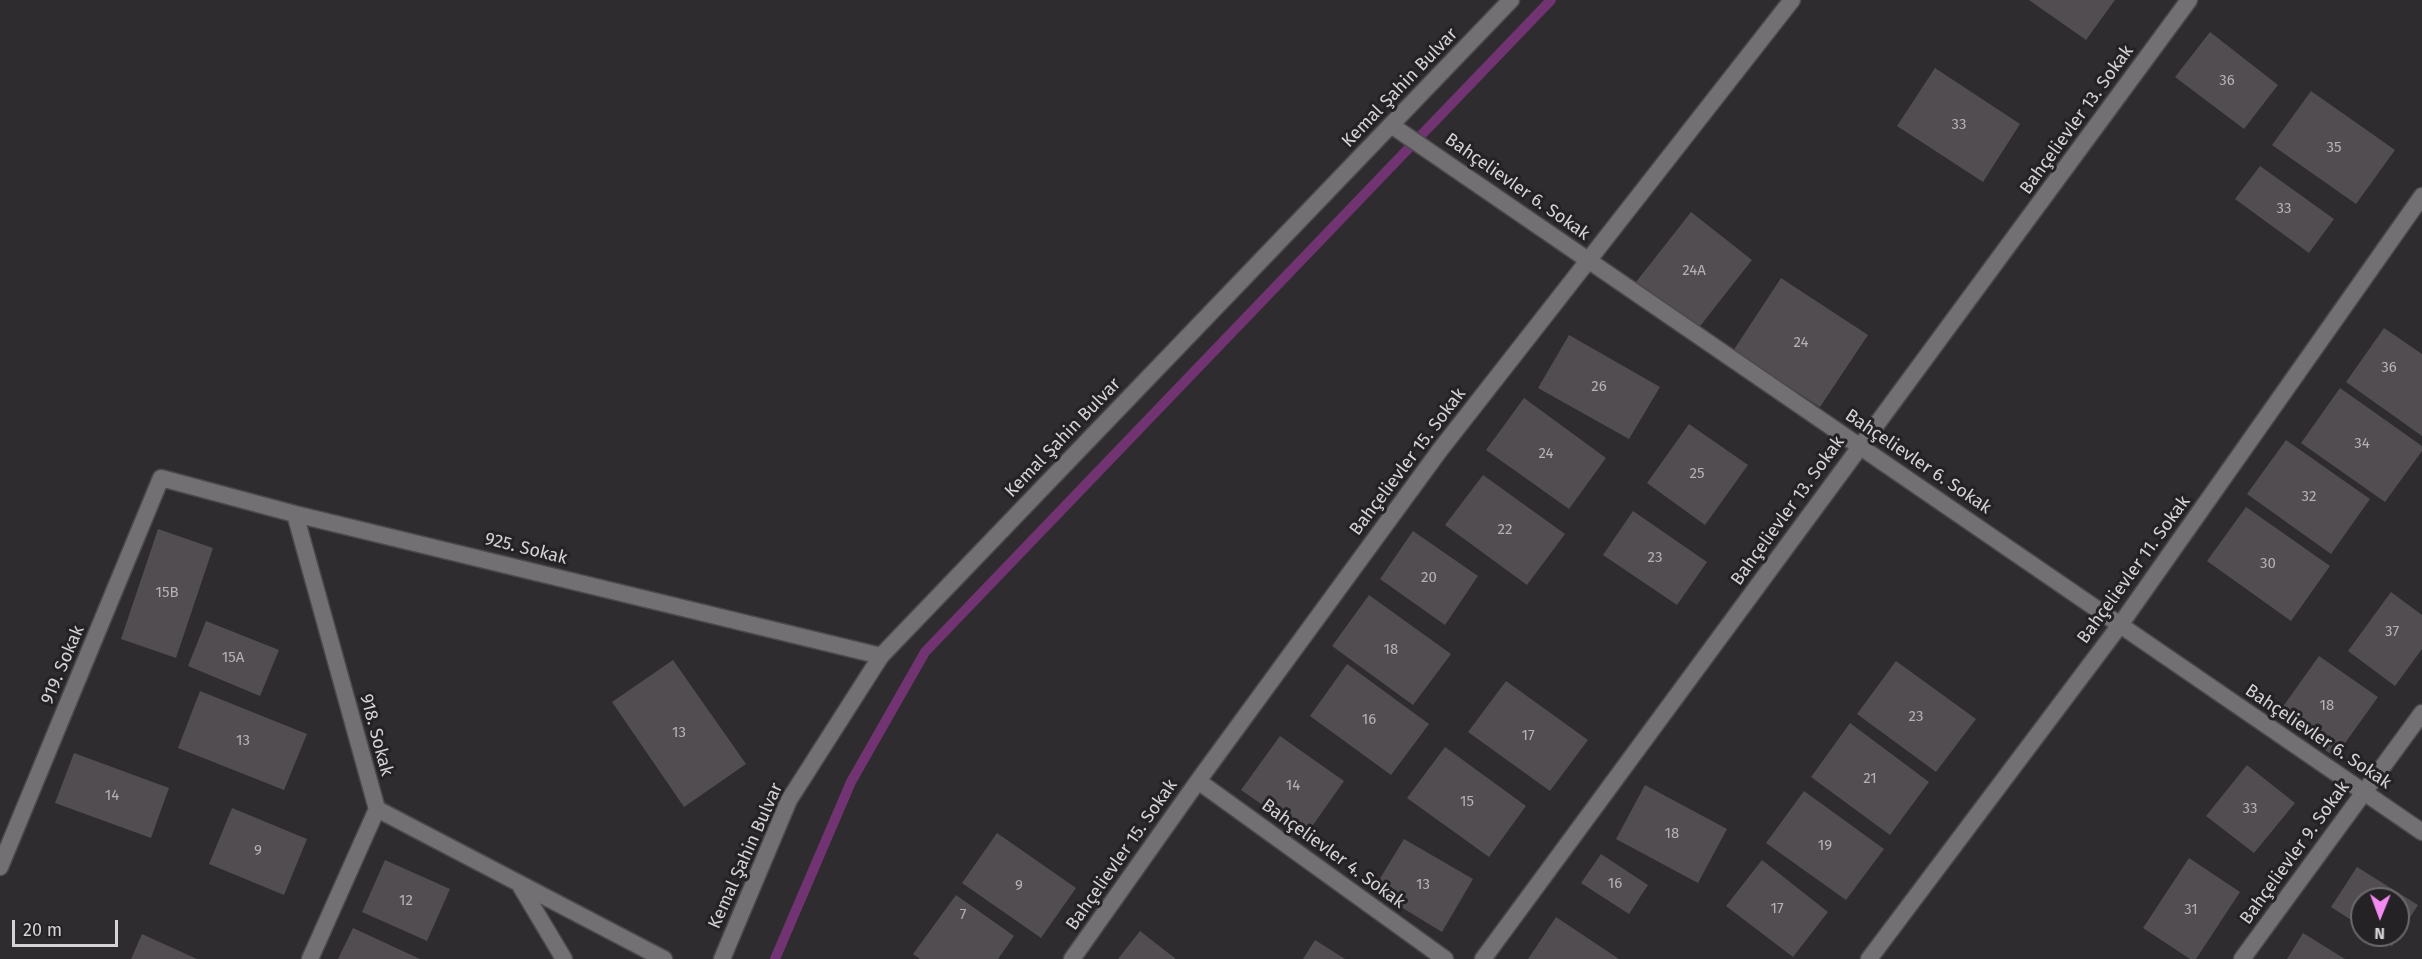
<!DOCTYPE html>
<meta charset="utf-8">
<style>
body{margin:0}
#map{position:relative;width:2422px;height:959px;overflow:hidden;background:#2f2c2f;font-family:"Fira Sans",sans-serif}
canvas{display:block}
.north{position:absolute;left:2350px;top:887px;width:60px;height:60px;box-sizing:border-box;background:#252225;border:2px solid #6b696b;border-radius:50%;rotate:181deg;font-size:16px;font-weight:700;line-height:24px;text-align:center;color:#d5d3d5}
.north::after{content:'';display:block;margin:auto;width:21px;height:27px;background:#f38af2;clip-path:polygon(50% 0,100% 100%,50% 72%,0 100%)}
.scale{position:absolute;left:12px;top:920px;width:106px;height:27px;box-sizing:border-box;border:3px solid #d5d3d5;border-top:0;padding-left:8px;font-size:18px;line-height:21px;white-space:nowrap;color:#d5d3d5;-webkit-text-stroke:4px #252225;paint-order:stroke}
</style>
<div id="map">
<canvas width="2422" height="959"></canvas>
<div class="north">N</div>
<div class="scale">20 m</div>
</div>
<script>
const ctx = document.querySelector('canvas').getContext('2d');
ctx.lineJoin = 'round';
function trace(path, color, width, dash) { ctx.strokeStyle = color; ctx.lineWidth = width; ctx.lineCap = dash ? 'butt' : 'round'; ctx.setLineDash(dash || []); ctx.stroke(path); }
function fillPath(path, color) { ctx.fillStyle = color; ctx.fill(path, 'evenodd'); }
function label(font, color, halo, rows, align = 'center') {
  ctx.font = font + ' "Fira Sans",sans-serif'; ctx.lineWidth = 6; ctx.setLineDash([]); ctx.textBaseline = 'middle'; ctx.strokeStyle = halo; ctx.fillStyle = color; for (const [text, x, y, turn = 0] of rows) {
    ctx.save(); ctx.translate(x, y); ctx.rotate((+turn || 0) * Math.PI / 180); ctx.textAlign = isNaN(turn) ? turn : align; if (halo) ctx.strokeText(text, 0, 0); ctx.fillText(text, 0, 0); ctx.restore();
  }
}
trace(new Path2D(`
 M775 959 851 782 925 652 1551 0`), '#713371', 10);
fillPath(new Path2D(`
 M2029 0H2115L2086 40Z
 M2210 32 2278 85 2244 129 2175 77Z
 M1935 68 2020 124 1983 182 1897 126Z
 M2311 91 2395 150 2356 204 2272 145Z
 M2260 166 2334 219 2309 253 2235 199Z
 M1691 212 1752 260 1697 330 1636 282Z
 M1781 278 1868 335 1820 407 1733 351Z
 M2384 328 2422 354V436L2346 382Z
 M1569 335 1660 387 1629 439 1538 388Z
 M2340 388 2422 446V451L2385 502 2301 443Z
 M1524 398 1606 458 1569 509 1486 450Z
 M1689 424 1748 465 1705 525 1647 483Z
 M2286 440 2370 499 2331 554 2247 494Z
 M1483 475 1565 534 1527 585 1445 525Z
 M2246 507 2330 566 2291 621 2207 561Z
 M1633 511 1707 562 1677 605 1603 555Z
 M158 529 213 548 176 658 121 639Z
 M1413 531 1478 576 1445 625 1380 579Z
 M2391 592 2422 615V649L2395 686 2348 651Z
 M1369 595 1451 654 1413 705 1332 646Z
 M206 621 279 650 260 696 188 666Z
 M2319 656 2378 697 2335 757 2277 715Z
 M673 660 746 764 684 807 612 702Z
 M1896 661 1976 719 1936 772 1857 714Z
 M1347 664 1429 724 1391 775 1310 716Z
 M1506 681 1588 740 1550 791 1468 732Z
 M200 691 307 734 284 790 178 748Z
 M1850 723 1929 782 1890 835 1811 777Z
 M1280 736 1344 781 1306 835 1241 790Z
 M1445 747 1526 806 1489 857 1407 798Z
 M74 753 169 788 151 838 55 803Z
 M2247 765 2295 803 2254 853 2206 816Z
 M1645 785 1727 829 1698 883 1616 839Z
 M1804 791 1884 849 1846 900 1766 843Z
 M232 808 307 839 284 895 209 864Z
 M997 833 1076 888 1041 938 962 883Z
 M1404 839 1473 879 1442 932 1373 890Z
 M1601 854 1648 885 1629 914 1581 883Z
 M2189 858 2240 892 2196 959H2190L2143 928Z
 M385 860 450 889 427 941 362 912Z
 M1762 860 1828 912 1793 957 1726 906Z
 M2357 867 2418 905 2392 946 2375 935H2398V899H2362V927L2331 907Z
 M956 895 1014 936 998 959H920L913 954Z
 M1556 917 1619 959H1528Z
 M353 928 420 959H338Z
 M1140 931 1176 959H1118Z
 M2303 933 2345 959H2287Z
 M142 934 197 959H131Z
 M1315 940 1345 959H1303Z`), '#514d51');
const minor = new Path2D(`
 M1391 125 2422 832
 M295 514 377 809 310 959
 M1198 781 1445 959
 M377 809 664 959
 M0 867 161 478 295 514 881 656
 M521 887 564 959
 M1072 959 1198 781 1440 450 1792 0
 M1483 959 2189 0
 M1869 959 2120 625 2422 196
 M2242 959 2422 713`);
const tertiary = new Path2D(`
 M722 959 789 800 881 656 1511 0`);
trace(minor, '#4c494c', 19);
trace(tertiary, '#4c494c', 19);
trace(minor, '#737073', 16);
trace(tertiary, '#737073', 16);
label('15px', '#b4b2b4', null, [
 ["36",2227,81],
 ["33",1959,125],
 ["35",2334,148],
 ["33",2284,209],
 ["24A",1694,271],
 ["24",1801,343],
 ["36",2389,368],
 ["26",1599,387],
 ["34",2362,444],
 ["24",1546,454],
 ["25",1697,474],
 ["32",2309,497],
 ["22",1505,530],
 ["23",1655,558],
 ["30",2268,564],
 ["20",1429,578],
 ["15B",167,593],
 ["37",2392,632],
 ["18",1391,650],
 ["15A",233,658],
 ["18",2327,706],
 ["23",1916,717],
 ["16",1369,720],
 ["13",679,733],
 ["17",1528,736],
 ["13",243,741],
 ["21",1870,779],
 ["14",1293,786],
 ["14",112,796],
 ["15",1467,802],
 ["33",2250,809],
 ["18",1672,834],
 ["19",1825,846],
 ["9",258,851],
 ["16",1615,884],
 ["13",1423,885],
 ["9",1019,886],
 ["12",406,901],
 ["17",1777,909],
 ["31",2191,910],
 ["7",963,915]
]);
label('18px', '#d5d3d5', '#252225', [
 ["Kemal Şahin Bulvar",1400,88,-46],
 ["Bahçelievler 13. Sokak",2077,120,-54],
 ["Bahçelievler 6. Sokak",1517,187,35],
 ["Kemal Şahin Bulvar",1063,438,-46],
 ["Bahçelievler 15. Sokak",1408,462,-53],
 ["Bahçelievler 6. Sokak",1918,462,34],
 ["Bahçelievler 13. Sokak",1788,511,-54],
 ["925. Sokak",526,549,14],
 ["Bahçelievler 11. Sokak",2134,570,-54],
 ["919. Sokak",63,665,-67],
 ["918. Sokak",376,735,75],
 ["Bahçelievler 6. Sokak",2318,737,34],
 ["Bahçelievler 9. Sokak",2295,853,-54],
 ["Bahçelievler 4. Sokak",1333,854,36],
 ["Bahçelievler 15. Sokak",1122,855,-55],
 ["Kemal Şahin Bulvar",746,856,-66]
]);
</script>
